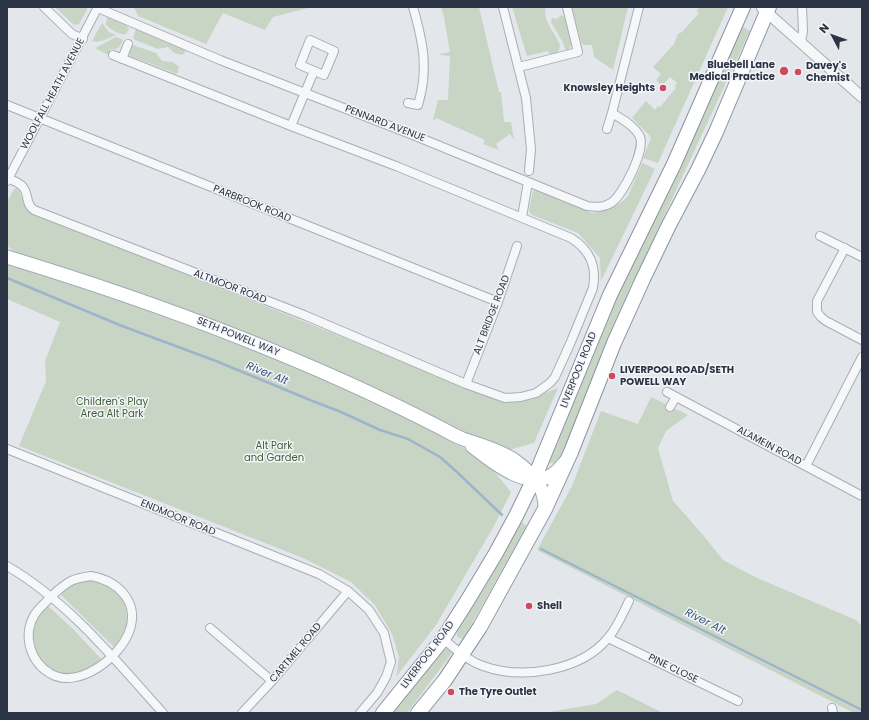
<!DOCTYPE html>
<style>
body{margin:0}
#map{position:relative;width:869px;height:720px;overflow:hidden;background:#e3e6eb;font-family:Poppins,sans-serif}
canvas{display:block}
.frame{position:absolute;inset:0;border:8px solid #2a3444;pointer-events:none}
.north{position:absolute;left:813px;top:16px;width:40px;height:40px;-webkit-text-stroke:3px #f3f5f8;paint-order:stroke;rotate:311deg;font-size:11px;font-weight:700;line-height:16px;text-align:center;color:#2a3444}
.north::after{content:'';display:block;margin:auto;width:14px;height:18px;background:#2a3444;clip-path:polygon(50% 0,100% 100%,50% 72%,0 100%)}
</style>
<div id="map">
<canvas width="869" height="720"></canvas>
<div class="frame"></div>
<div class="north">N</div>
</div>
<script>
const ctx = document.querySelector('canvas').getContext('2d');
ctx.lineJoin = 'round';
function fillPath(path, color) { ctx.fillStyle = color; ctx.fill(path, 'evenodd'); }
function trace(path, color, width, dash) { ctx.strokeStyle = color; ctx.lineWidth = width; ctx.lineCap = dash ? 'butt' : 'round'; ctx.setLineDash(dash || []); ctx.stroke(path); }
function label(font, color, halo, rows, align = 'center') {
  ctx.font = font + ' Poppins,sans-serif'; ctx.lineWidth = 3; ctx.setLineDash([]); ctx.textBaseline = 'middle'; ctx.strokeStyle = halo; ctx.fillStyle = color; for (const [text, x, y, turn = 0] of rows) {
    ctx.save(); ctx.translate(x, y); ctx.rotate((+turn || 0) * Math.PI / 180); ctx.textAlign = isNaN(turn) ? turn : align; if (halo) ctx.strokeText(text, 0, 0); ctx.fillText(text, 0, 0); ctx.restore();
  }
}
fillPath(new Path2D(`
 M55 7H87V10L79 24 74 25Z
 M134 7H312L273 17 265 30 223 13 206 44 138 16Z
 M441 7H479L499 92H501L504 122H511L514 140 510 134 496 144 499 150 483 144 485 140 436 118 435 120H433L438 100H448L450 56 440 55V54L450 52 444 17Z
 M512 7H546C542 21 555 32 560 45L558 54 550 55 548 51 527 56Z
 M572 7H628L613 70 594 57 592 45H584L581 42Z
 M699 7H728L658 163 643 158 651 138 649 135 632 118 646 101 655 110 658 106 660 107 676 88 675 86 677 83 670 77 662 86 656 80 661 74 653 67 674 44 678 34 682 32 699 13 697 11Z
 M561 15 566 18C568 27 578 46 566 51L562 41 551 22 552 18 557 19Z
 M107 17 126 25 129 29 126 34C118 35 112 30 106 25Z
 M102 23 109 32 116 35C109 38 99 44 92 41Z
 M742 26 750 31 620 311 562 454 556 464 549 463 588 363 611 310Z
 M136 29H138L187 48 184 54C176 56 173 52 168 47L158 49 135 40 133 37Z
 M116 37 123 40C121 46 118 50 111 49L109 55 96 49 97 47Z
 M129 45H133L156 53 162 61 173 62 179 67 177 74 128 55 127 53Z
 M642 163 655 169 601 281 600 258 578 233 532 215 529 211 533 191 538 190 592 213 612 208 623 201 628 196Z
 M18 188 26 209 43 217 477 391 504 400H531L547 392 558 388 534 443 509 450 506 456 344 381 7 257 13 250 7 246V202L14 189Z
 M7 264 39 270 308 371 411 419 485 460 511 492 494 526 436 625 396 677 399 657 392 634 375 605 351 582 303 558 19 446 46 381 45 361 60 322 7 299Z
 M651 397 688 415 666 431 658 448 673 501 703 535 723 560 755 577 856 620 862 626V713H854L537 550 572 486 601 411 638 424Z
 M523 514 521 522 527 526 463 639 457 637V630L487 584Z
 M89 580C118 582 135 608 123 634 121 639 118 644 114 647L61 595V593L71 585Z
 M48 606 74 630 101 659 99 662C83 675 55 680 41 661 28 645 30 618 48 606Z
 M449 648 452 651V653L407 713H392L423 674 445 649Z
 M617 690 663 713H543L596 704Z`), '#c8d5c4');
trace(new Path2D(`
 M7 278 122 326 216 361 310 400 341 412 380 430 408 439 440 457 458 473 502 515
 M541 549 862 710`), '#9eb4cb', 2.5);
const minor = new Path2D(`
 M44 7 72 34 83 39
 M503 7 526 98 531 149 529 171
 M98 8 220 60 408 133 587 206C596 207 603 208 611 203 623 195 645 151 640 137 635 126 622 119 612 113
 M310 40 334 51 324 75 300 65Z
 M801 42 803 31 802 7
 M122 59 128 44
 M519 67 578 52 567 7
 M408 103 418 105C429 69 423 42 413 7
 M7 105 498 302
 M291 126 314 71
 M607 129 612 113 639 7
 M8 178C13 181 19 182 23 187 29 194 25 204 34 210L304 315 466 384 505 398 521 397 536 393 550 383 555 377 570 344 593 288C597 266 590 250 571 238L396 166 291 126 113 55
 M7 181 98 7
 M522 217 528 182
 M820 236 862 257
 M845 248 817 301V312L821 317 826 321 862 340
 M466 384 498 302 517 246
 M667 392 862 496
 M670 407 676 397
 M7 449 319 574 348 591 369 610 384 633 391 662 386 677 377 693 360 713
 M806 466 862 357
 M7 566C69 602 116 661 163 713
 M91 576C119 581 140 603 129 632 119 658 79 689 51 674 30 662 22 635 35 614 41 606 49 599 56 592 61 588 65 584 71 581 77 578 84 577 91 576Z
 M210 628 272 681
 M608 638 738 701
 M443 639C456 649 468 661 483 666 522 680 581 671 608 638 617 628 623 613 629 601
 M832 708 833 713
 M242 713 272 681 348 591`);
const tertiary = new Path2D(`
 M762 8 862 97`);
const primary = new Path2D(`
 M7 257C155 302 301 356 439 427 447 431 455 436 463 439 480 445 499 450 514 460 531 472 546 487 545 509
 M472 446C492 462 532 495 557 471 560 469 562 465 565 462`);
const trunk = new Path2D(`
 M383 713 443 639 469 598 496 553 516 516 534 479 610 295 674 164 743 7
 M418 713 445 680 480 627 545 509 571 452 614 343 643 279 669 225 698 170 716 132 769 7`);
trace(minor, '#a8adb6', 10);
trace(tertiary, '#a8adb6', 12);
trace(primary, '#a2aab7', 15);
trace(trunk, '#8a93a2', 16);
trace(minor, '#f6f7f9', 8);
trace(tertiary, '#f6f7f9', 10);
trace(primary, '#fff', 13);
trace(trunk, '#fff', 14);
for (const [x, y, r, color] of [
 [784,71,5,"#d0495d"],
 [798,72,4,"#d0495d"],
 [663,88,4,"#d0495d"],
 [612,376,4,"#d0495d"],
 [529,606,4,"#d0495d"],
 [451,692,4,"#d0495d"]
]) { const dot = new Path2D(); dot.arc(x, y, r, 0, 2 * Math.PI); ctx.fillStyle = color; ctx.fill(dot); trace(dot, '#f3f5f8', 1.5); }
label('bold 10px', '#2a3444', '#f3f5f8', [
 ["Bluebell Lane",775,65,"right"],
 ["Medical Practice",775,77,"right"],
 ["Davey's",806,66],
 ["Chemist",806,78],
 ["Knowsley Heights",655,88,"right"],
 ["LIVERPOOL ROAD/SETH",620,370],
 ["POWELL WAY",620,382],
 ["Shell",537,606],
 ["The Tyre Outlet",459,692]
], 'left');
label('10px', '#2a3444', '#f3f5f8', [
 ["WOOLFALL HEATH AVENUE",53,94,-62],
 ["PENNARD AVENUE",385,124,21],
 ["PARBROOK ROAD",252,204,22],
 ["ALTMOOR ROAD",230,287,21],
 ["ALT BRIDGE ROAD",492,315,-69],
 ["SETH POWELL WAY",238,337,22],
 ["LIVERPOOL ROAD",579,370,-68],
 ["ALAMEIN ROAD",769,446,28],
 ["ENDMOOR ROAD",178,518,22],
 ["CARTMEL ROAD",296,653,-50],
 ["LIVERPOOL ROAD",428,655,-53],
 ["PINE CLOSE",673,669,26]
]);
label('10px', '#3f6038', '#f3f5f8', [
 ["Children's Play",112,402],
 ["Area Alt Park",112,414],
 ["Alt Park",274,446],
 ["and Garden",274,458]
]);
label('italic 11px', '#345278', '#f3f5f8', [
 ["River Alt",267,374,22],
 ["River Alt",705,622,27]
]);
</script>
